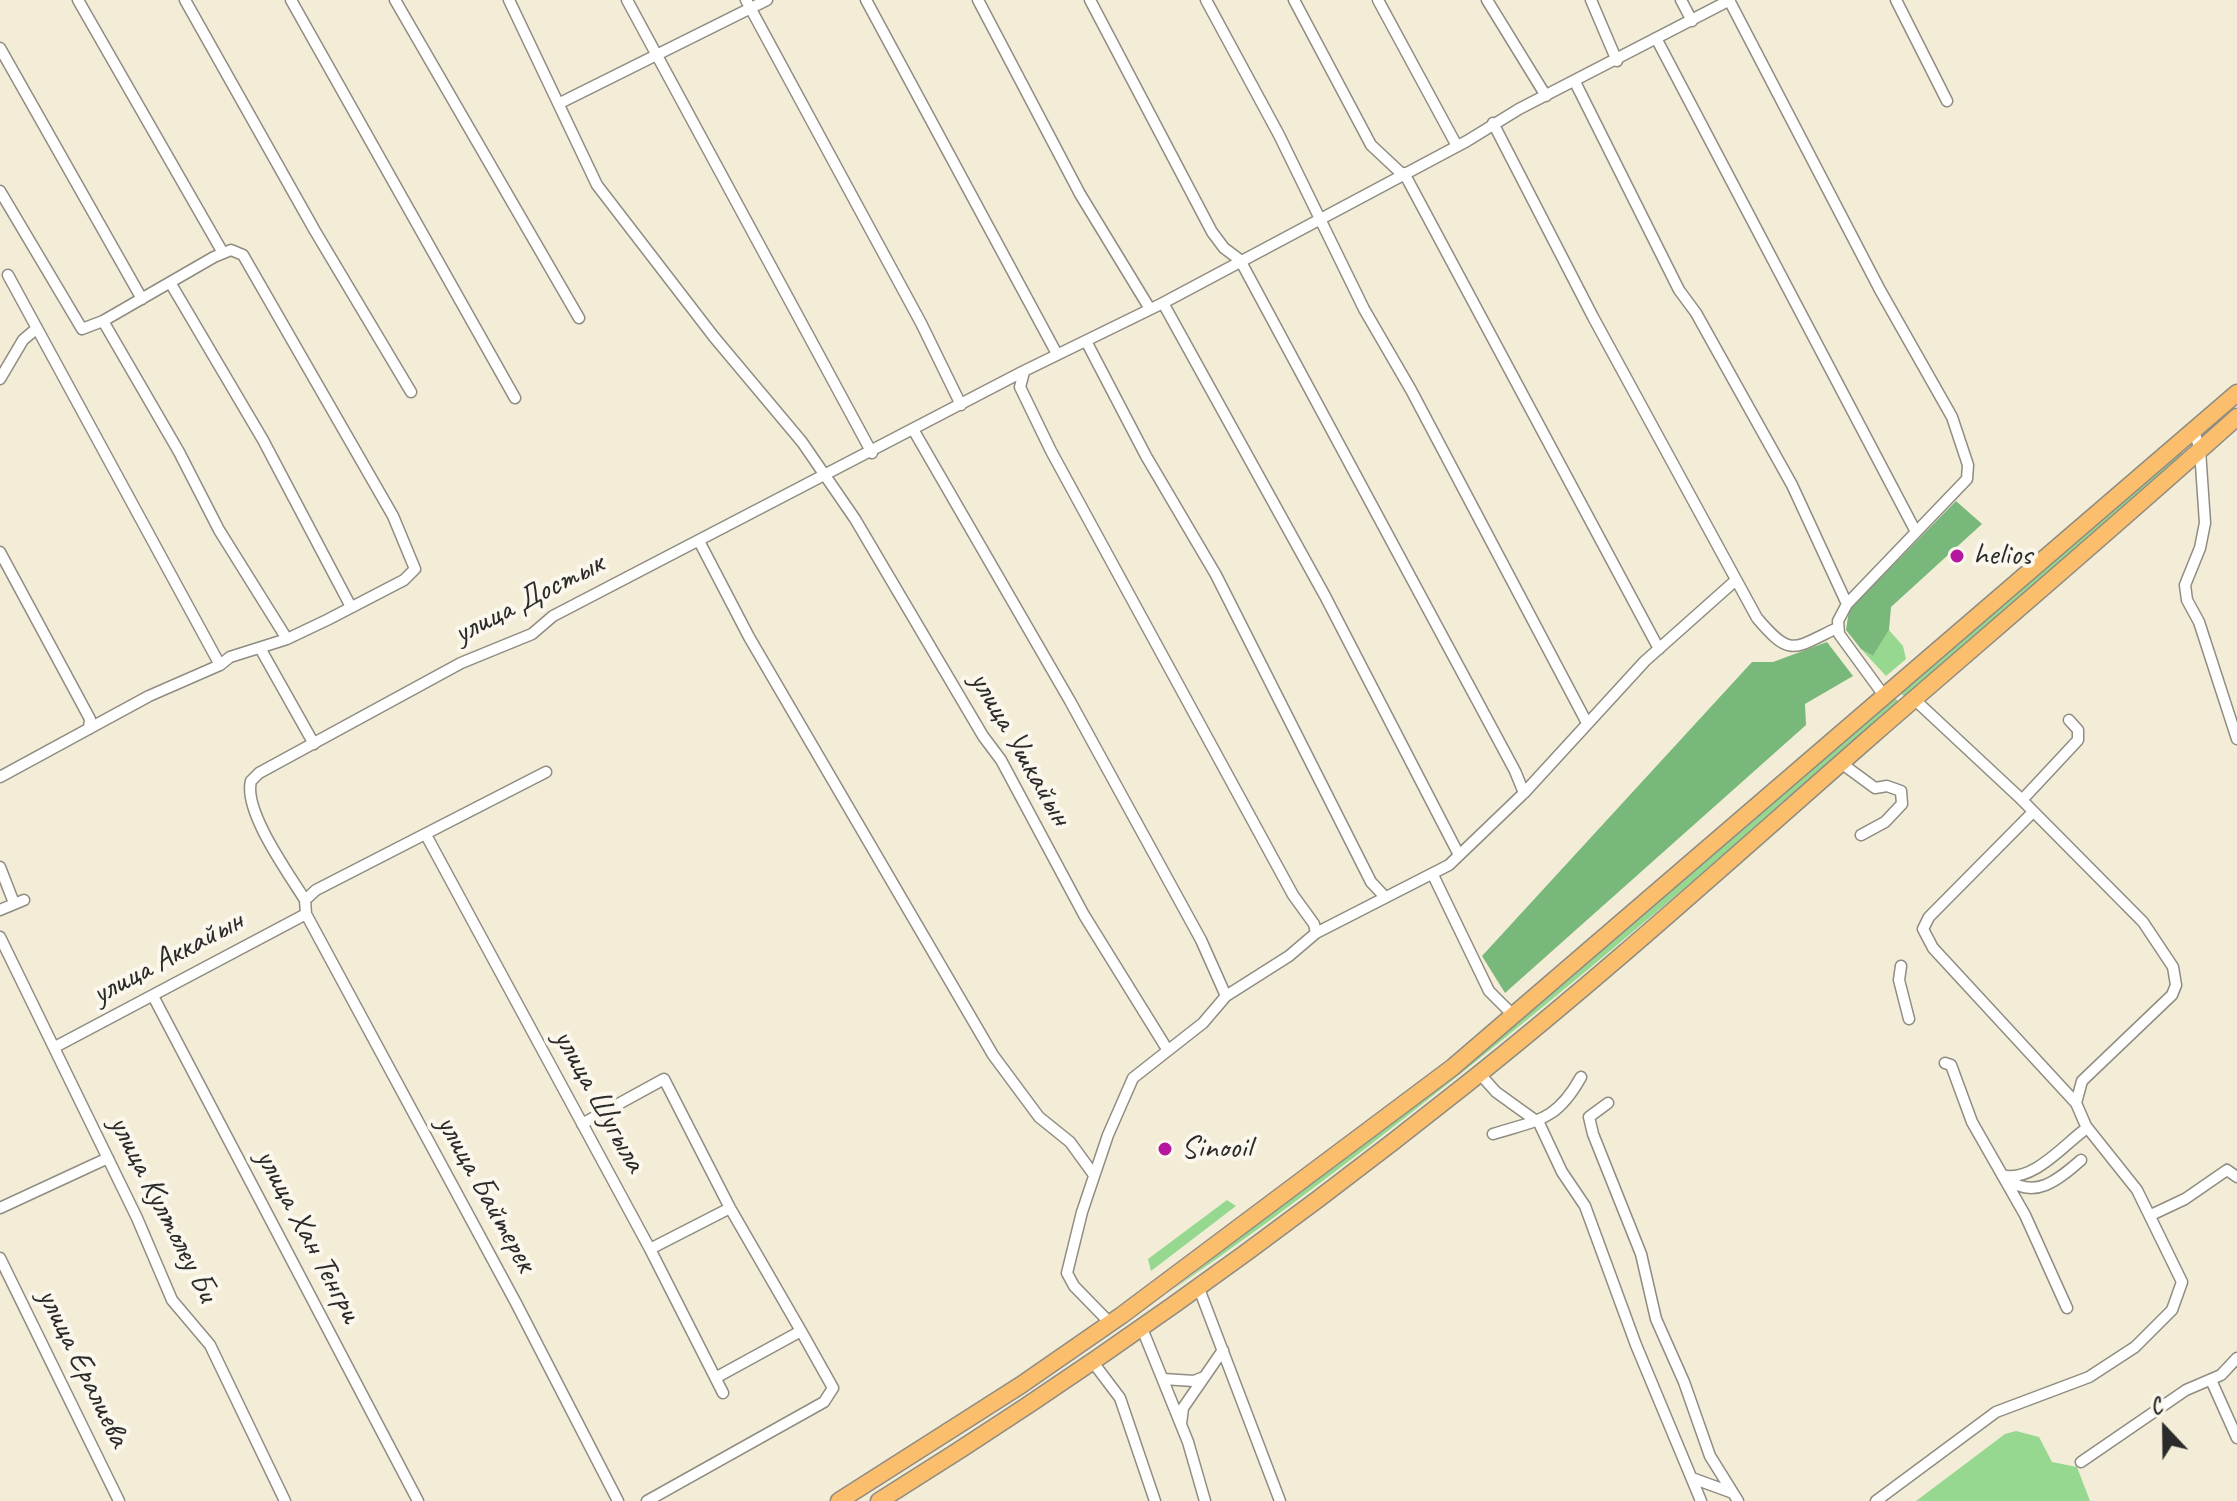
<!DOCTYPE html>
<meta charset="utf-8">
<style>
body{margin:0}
#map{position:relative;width:2237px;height:1501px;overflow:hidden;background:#f3edd8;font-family:Caveat,sans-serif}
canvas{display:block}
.north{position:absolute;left:2125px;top:1389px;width:80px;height:80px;-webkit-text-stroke:6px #fbf7ec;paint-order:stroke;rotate:338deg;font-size:22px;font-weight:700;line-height:32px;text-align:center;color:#2b2b2b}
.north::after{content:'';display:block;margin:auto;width:28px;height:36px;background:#2b2b2b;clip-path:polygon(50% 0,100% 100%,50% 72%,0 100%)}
</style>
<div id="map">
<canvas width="2237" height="1501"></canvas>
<div class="north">С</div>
</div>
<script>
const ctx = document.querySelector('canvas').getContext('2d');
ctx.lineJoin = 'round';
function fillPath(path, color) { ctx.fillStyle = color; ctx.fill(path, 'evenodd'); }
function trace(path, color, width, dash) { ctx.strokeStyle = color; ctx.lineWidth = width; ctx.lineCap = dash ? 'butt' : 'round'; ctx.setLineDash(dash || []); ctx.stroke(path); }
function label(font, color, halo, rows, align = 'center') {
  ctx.font = font + ' Caveat,sans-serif'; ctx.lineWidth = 8; ctx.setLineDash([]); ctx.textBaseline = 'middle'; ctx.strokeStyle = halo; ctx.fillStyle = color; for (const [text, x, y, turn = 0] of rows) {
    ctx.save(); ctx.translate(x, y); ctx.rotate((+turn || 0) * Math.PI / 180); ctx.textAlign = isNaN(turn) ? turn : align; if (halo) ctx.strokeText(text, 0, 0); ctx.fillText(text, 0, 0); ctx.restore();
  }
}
fillPath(new Path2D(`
 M2181 449 2183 454 2094 536 1906 698 1900 693Z
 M1889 630 1903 646 1906 659 1886 676 1861 649 1873 656Z
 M1894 697 1900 703C1663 907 1428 1113 1171 1291L1467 1061Z
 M1227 1200 1236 1206 1151 1271 1148 1259Z
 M2016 1431 2039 1437 2052 1462 2077 1467 2090 1501H1916L2005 1434Z`), '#96d88f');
fillPath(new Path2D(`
 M1956 501 1982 524 1891 607 1889 630 1873 656 1861 649 1846 630 1849 610Z
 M1827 642 1853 676 1805 704 1806 725 1505 993 1482 956 1752 662H1773Z`), '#78b87a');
const minor = new Path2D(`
 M78 0 223 253
 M185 0 315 231 411 392
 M291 0 515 398
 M395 0 579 318
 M509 0 597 185 714 337 802 442 855 519 983 736 1001 760 1084 915 1167 1049
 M627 0 872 453
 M746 0 921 323 961 405
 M866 0 1057 354
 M978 0 1080 194 1150 309
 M1090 0 1212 232 1224 248 1240 260 1515 771 1524 793
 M1206 0 1279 135 1364 309 1411 390 1587 723
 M1294 0 1371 145 1402 174
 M1378 0 1457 146
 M1487 0 1546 96
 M1591 0 1617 61
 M1681 0 1692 21
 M1729 0 1880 290 1952 417 1968 465 1967 479 1847 604 1838 621 1839 634 1885 697
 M1896 0 1947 101
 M1656 38 1916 532
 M0 48 142 299
 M1575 82 1679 290 1696 313 1792 485 1847 604
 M560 103 767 0
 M1493 123 1593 317 1757 618C1791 658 1793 649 1837 628
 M1404 173 1659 649
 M0 191 82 329 103 321 214 257 231 250 243 255 393 516 415 569 404 580 327 620 287 639 230 657 220 665 149 696 0 777
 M8 275 220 665
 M171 284 263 440 350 605
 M1163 303 1325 596 1459 855
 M103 321 179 452 219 530 287 639
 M1086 341 1146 456 1216 575 1371 882 1385 897
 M1024 372 1020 387 1051 451 1293 895 1314 924 1316 933
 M0 379 23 340 37 328
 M914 431 1070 701 1201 940 1226 996
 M2194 431 2200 450 2205 523 2200 548 2185 585 2187 600 2199 622 2237 739
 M699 541 749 637 993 1055 1039 1117 1070 1142 1094 1175
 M0 552 90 719 89 729
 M260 648 314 744
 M1914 699 2019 797 2143 922 2173 967 2176 985 2172 995 2082 1081 2076 1103
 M1841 763 1875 788 1887 786 1901 791 1902 804 1885 822 1861 835
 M2022 800 2078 740V730L2069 720
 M426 835 650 1249 723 1393
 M0 867 14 903
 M1433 875 1489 991 1514 1016
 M305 900 316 890 546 772
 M0 910 24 900
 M0 937 137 1218 172 1300 210 1345 285 1501
 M1901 966 1899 980 1909 1019
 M153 996 418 1501
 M55 1047 306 914
 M1945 1063 1951 1065 1972 1122 2025 1215 2067 1308
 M1479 1073 1496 1092 1539 1123 1562 1172 1585 1206 1636 1345 1701 1501
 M1608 1103 1589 1117 1593 1134 1641 1254 1656 1319 1684 1382 1710 1456 1738 1501
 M582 1124 664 1079 730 1208 801 1331
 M1493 1134C1537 1120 1556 1122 1581 1077
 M2002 1175C2031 1183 2061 1148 2083 1131
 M2007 1179C2035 1200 2058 1180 2081 1160
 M0 1208 108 1158
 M2151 1215 2185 1199 2227 1170 2237 1177
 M650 1249 730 1208
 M0 1258 119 1501
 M1198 1286 1280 1501
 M1110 1323 1074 1286 1067 1273 1082 1212 1108 1135 1133 1078 1203 1023 1226 996 1289 956 1316 933 1449 865 1524 793 1645 661 1736 580
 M1141 1326 1188 1442 1205 1501
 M1092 1361 1120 1398 1155 1501
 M1163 1379 1194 1381 1204 1377
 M2211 1380 2237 1438
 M1181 1424 1183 1408 1223 1350
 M2081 1462 2186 1390 2221 1375 2237 1358
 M1692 1478 1733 1493
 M618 1501 516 1303 306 914 305 900C289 874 243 811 251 781L259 773 461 663 532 634 553 616 1024 371 1163 303 1467 141 1519 109 1730 0
 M647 1501 824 1402 833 1388 801 1331 717 1377
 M1876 1501 1996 1412 2089 1377 2135 1347 2172 1310 2182 1282 2137 1190 2086 1126 2076 1103 1933 948 1923 929 1929 917 2033 812`);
const trunk = new Path2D(`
 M839 1501 1021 1385 1122 1315 1453 1067 2237 393
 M879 1501C1082 1375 1277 1235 1464 1086 1605 974 1739 852 1875 733 1996 628 2118 524 2237 417`);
trace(minor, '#8f8c82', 13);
trace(trunk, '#8f8c82', 19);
trace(minor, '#fff', 10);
trace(trunk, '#fabe6d', 16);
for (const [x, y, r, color] of [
 [1957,556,8,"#b5179e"],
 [1165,1149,8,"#b5179e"]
]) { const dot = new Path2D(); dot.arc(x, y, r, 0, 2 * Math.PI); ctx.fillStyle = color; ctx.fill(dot); trace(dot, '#fbf7ec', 3); }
label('32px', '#2b2b2b', '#fbf7ec', [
 ["helios",1973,556],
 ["Sinooil",1181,1149]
], 'left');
label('32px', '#2b2b2b', '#fbf7ec', [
 ["улица Достык",529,599,-27],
 ["улица Ушкайын",1020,749,60],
 ["улица Аккайын",168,958,-28],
 ["улица Шугыла",599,1101,61],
 ["улица Байтерек",486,1194,61],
 ["улица Култолеу Би",163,1209,63],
 ["улица Хан Тенгри",308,1236,62],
 ["улица Ералиева",83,1368,64]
]);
</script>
